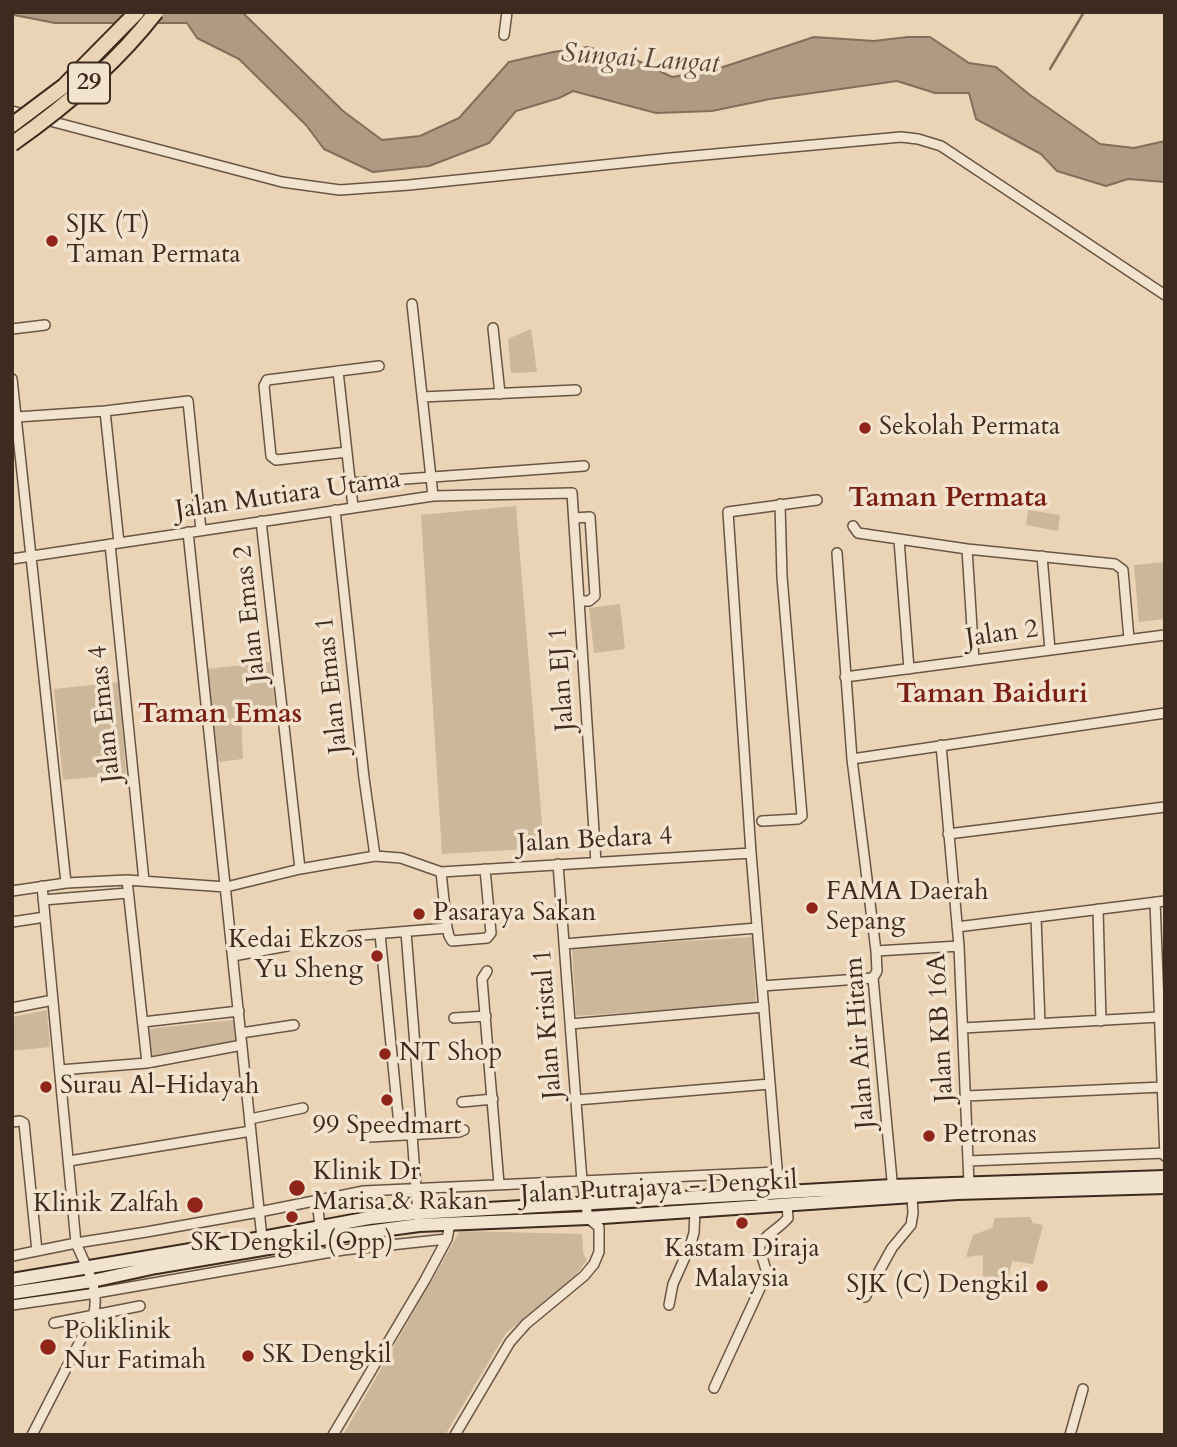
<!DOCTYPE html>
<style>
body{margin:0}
#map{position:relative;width:1177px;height:1447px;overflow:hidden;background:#ebd4b5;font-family:Cardo,serif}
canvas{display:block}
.frame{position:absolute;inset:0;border:14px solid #3c2b1e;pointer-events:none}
</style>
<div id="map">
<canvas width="1177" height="1447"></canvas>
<div class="frame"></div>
</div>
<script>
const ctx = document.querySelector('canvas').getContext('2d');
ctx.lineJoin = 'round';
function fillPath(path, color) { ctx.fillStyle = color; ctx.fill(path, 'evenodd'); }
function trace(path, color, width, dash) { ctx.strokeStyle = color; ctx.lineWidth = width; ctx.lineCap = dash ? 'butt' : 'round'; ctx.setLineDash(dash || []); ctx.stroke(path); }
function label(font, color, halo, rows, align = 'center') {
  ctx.font = font + ' Cardo,serif'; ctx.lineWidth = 7; ctx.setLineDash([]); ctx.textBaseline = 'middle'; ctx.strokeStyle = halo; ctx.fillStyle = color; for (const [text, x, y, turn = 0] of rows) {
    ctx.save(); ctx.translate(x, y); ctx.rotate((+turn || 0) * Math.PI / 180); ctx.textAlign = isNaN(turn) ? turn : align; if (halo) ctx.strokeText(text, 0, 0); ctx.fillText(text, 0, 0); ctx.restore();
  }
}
fillPath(new Path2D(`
 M531 329 537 372 511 373 508 339Z
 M516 506 544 848 442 854 421 515Z
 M1028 510 1060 515 1058 531 1026 525Z
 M1165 562V619L1139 622 1134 565Z
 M620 604 625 649 594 653 589 608Z
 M270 662 275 705 241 717 243 759 218 762 207 669Z
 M119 682 126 774 63 780 54 689Z
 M752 937 756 1004 576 1016 572 948Z
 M47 1010 50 1047 12 1051V1017Z
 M233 1020 236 1043 150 1058 147 1029Z
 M1030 1217 1033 1223 1043 1225 1033 1264 1012 1261 1008 1279 983 1276V1255L966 1257 973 1235 992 1228 995 1218Z
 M460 1231 582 1234 583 1253 587 1260 573 1279 506 1333 445 1435H343Z`), '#cdb79b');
const water = new Path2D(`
 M12 12H242L343 111 382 140 420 136 459 118 509 62 553 52 587 47 634 59 672 77 714 70 814 37 874 41 908 37H930L969 63 996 67 1030 95 1100 144 1134 148 1165 141V182L1128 179 1106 186 1057 171 1041 154 976 119 969 93H935L897 81 770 99 712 111 656 113 573 91 559 98 516 111 489 143 429 166 373 172 324 149 306 125 239 59 197 38 187 23H55L14 15Z`);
fillPath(water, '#b09b82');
trace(water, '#826e5a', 2);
trace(new Path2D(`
 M1050 69 1084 12`), '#826e5a', 2.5);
const minor = new Path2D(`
 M504 35 507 12
 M12 111 282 182 340 190 409 185 671 158 901 137 918 139 941 146 1165 295
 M412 304 433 496
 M493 328 500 394
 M12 329 45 325
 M338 371 353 507
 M12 379 66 883
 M422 397 576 390
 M105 411 119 543
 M17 417 105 411 188 401 201 530
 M347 452 276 460 271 456 264 386 267 380 379 366
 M350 483 584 466
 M335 510 364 778 375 856
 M574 518 590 517 595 596 589 601H579
 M261 521 300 869
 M853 526 858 533 967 549 1115 564 1123 570 1129 639
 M188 532 262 1238
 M899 540 909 669
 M110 544 144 881
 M967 549 974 660
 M837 553 852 759 876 951 877 971 873 978 893 1191
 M1042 556 1050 650
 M12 559 433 496 572 493 596 862
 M845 677 1165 635
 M941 745 959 946 969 1184
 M852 759 1165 713
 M762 821 798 819 802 816 782 577 780 504
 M948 834 1165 807
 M441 872 447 928 449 936 452 941 487 938 491 933 485 869
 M127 880 147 1063
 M12 891 66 883 127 880 226 887 300 869 375 856 401 858 441 872 751 853
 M43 900 128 893
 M1155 902 1165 1156
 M1098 909 1101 1021
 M1036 917 1040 1024
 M12 922 45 917
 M957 927 1165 901
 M406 932 422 1134
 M380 934 400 1135
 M346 939 350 936 447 928
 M564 944 757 928
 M876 951 959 946
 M233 956 287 946
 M487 971 482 979 499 1184
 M762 986 873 978
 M12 1008 53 1000
 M454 1018 486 1016
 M143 1022 239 1011
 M570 1024 764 1007
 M963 1028 1159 1017
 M241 1033 294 1025
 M60 1070 147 1063 242 1045
 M966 1096 1162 1087
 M576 1100 770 1084
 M462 1102 493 1099
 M250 1119 303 1108
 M12 1122 20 1121 24 1123 37 1251
 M365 1134 369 1137 459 1132 464 1130
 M412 1134 418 1216
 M69 1161 251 1131
 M968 1161 1165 1153
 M779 1192 751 853 728 512 817 500
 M317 1200 320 1227
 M12 1256 76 1243 146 1232 259 1212 364 1191 777 1172
 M865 1297 892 1248 911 1225 913 1213 912 1196
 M12 1305 96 1293 343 1250 447 1239
 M669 1305 673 1284 690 1246 694 1233 695 1210
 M54 1323 140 1306
 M714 1388 767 1273 759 1247C765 1234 779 1229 788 1218L787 1205
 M32 1435 93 1316C101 1290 86 1267 76 1243L42 886
 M333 1435 425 1280 447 1239 450 1224
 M455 1435 510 1342 526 1324 584 1276 594 1264 599 1252V1227L588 1218 582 1181 558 864
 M1070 1435 1083 1389`);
const secondary = new Path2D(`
 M12 1280 262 1238 369 1218 417 1213 892 1186 1165 1177
 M12 1293 92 1281 156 1267 345 1235 419 1225 588 1218 957 1193 1165 1187`);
trace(minor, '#685544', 12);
trace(secondary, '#3c2b1e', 16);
trace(minor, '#f2e3cf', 9);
trace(secondary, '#f2e3cf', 12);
const trunkBridge = new Path2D(`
 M12 125 64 86 137 12
 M12 144C66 106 116 64 156 12`);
trace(trunkBridge, '#3c2b1e', 18, []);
trace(trunkBridge, '#ebd4b5', 14);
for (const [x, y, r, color] of [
 [52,241,7,"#8f2418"],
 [865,428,7,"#8f2418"],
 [812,908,7,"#8f2418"],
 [419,914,7,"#8f2418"],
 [377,956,7,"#8f2418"],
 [385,1054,7,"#8f2418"],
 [46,1087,7,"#8f2418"],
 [387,1100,7,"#8f2418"],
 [929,1136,7,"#8f2418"],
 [297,1188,9,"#8f2418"],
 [195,1205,9,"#8f2418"],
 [292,1217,7,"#8f2418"],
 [742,1223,7,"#8f2418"],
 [1042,1286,7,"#8f2418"],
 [48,1347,9,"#8f2418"],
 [248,1356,7,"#8f2418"]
]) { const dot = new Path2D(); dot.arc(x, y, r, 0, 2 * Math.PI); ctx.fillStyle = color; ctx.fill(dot); trace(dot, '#f2e3cf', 2.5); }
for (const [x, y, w] of [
 [89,83,42]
]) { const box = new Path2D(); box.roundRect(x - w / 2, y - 20.5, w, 41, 5); ctx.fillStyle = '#f2e3cf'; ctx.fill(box); trace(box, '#3c2b1e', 2); }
label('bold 24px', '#3c2b1e', null, [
 ["29",89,83]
]);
label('26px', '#3c2b1e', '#f2e3cf', [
 ["SJK (T)",66,226],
 ["Taman Permata",66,256],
 ["Sekolah Permata",879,428],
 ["FAMA Daerah",826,893],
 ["Sepang",826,923],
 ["Pasaraya Sakan",433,914],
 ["Kedai Ekzos",363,941,"right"],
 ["Yu Sheng",363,971,"right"],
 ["NT Shop",399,1054],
 ["Surau Al-Hidayah",60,1087],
 ["99 Speedmart",387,1127,"center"],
 ["Petronas",943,1136],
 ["Klinik Dr",313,1173],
 ["Marisa & Rakan",313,1203],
 ["Klinik Zalfah",179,1205,"right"],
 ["SK Dengkil (Opp)",292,1244,"center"],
 ["Kastam Diraja",742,1250,"center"],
 ["Malaysia",742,1280,"center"],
 ["SJK (C) Dengkil",1028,1286,"right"],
 ["Poliklinik",64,1332],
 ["Nur Fatimah",64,1362],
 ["SK Dengkil",262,1356]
], 'left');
label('26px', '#3c2b1e', '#f2e3cf', [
 ["Jalan Mutiara Utama",288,496,-8],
 ["Jalan Emas 2",251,614,-96],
 ["Jalan 2",1002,635,-8],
 ["Jalan EJ 1",563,679,-94],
 ["Jalan Emas 1",333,685,-96],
 ["Jalan Emas 4",106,714,-96],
 ["Jalan Bedara 4",595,841,-3],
 ["Jalan Kristal 1",549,1024,-94],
 ["Jalan KB 16A",942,1028,-93],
 ["Jalan Air Hitam",861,1043,-94],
 ["Jalan Putrajaya - Dengkil",659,1189,-3]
]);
label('italic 28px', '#594737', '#f2e3cf', [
 ["Sungai Langat",640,60,4]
]);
label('bold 28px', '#7a1f14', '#f2e3cf', [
 ["Taman Permata",948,500],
 ["Taman Baiduri",992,696],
 ["Taman Emas",220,716]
]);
</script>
